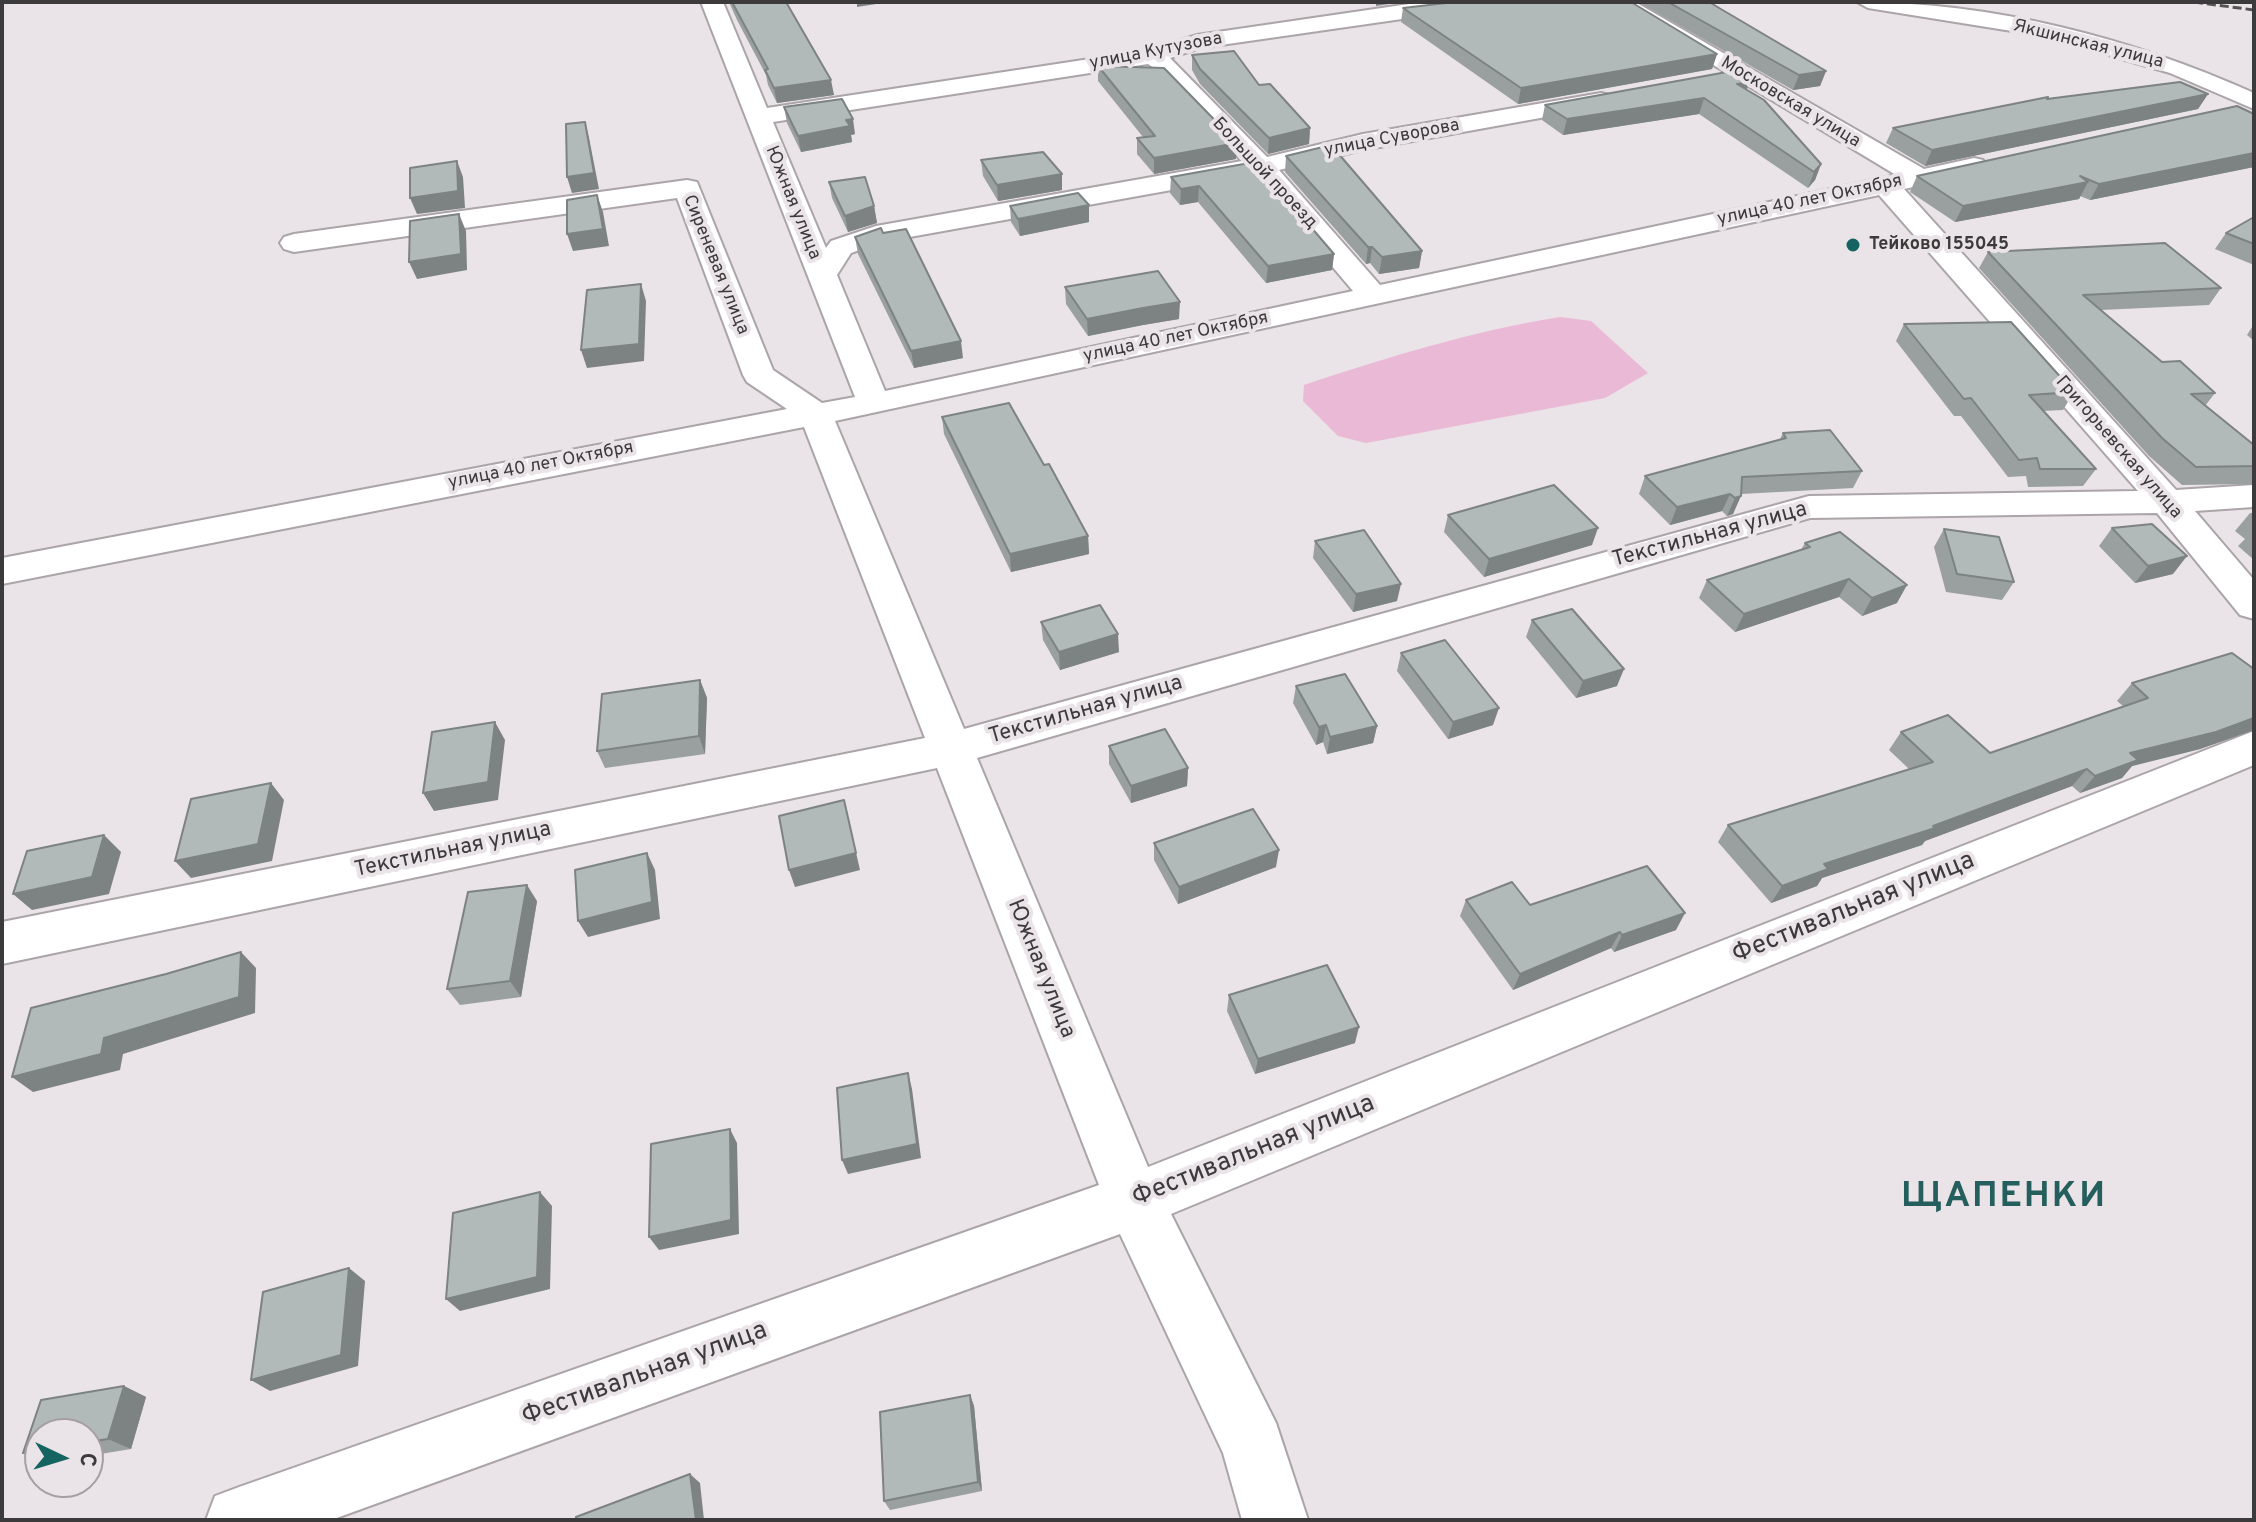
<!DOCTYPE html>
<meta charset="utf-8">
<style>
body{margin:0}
#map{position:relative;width:2256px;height:1522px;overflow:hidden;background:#eae3e7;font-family:Overpass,sans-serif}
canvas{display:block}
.frame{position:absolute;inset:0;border:4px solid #3d3a3b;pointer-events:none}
.north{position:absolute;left:24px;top:1418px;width:80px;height:80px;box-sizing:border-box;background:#eae3e7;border:2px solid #a59fa2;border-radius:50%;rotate:94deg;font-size:22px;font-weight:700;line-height:32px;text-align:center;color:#3d3a3b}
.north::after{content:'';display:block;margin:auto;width:28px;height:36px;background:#156461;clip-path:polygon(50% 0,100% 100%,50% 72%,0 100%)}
</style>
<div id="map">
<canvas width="2256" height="1522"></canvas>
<div class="frame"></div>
<div class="north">С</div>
</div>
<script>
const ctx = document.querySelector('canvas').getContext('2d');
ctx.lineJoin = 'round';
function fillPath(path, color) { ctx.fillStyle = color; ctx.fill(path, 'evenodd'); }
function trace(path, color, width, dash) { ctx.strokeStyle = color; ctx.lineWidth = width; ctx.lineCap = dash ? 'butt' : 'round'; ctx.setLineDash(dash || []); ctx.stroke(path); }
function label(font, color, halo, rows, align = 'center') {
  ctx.font = font + ' Overpass,sans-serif'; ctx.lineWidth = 8; ctx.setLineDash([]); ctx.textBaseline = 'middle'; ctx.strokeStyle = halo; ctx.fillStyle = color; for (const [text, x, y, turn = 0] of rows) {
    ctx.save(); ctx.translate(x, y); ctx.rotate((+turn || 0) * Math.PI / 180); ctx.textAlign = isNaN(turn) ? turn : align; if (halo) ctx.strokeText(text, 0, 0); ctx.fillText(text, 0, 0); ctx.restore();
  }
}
fillPath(new Path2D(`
 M1560 317 1591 321 1648 373 1605 398 1366 443 1338 436 1303 401 1304 385C1388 357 1473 331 1560 317Z`), '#eab9d5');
const minor = new Path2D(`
 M701 2H723L767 108 1149 50 1197 35 1409 4 1519 2 1508 8 1409 18 1200 48 1170 58 1267 157 1363 134 1601 93 1610 95 1613 100 1610 105 1601 107 1363 150 1279 170 1380 285 1896 175 1609 2H1635L1924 169 1974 158 1983 160 1987 166 1983 172 1904 189 2176 490 2254 485V507L2195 511 2254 580V619L2240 615 2157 513 1810 518 977 758 1148 1167 2254 731V765L1171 1214 1276 1423 1308 1520H1242L1223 1453 1120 1234 331 1520H206L215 1496 239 1487 1099 1185 937 768 2 964V922L925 738 804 427 2 584V558L787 409 747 382 743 375 677 198 294 252 284 249 280 243 284 237 294 234 687 180 697 182 773 370 822 403 855 397ZM1148 64 1160 72 1169 86 1242 161 876 226 831 241 826 248 773 122ZM1255 175 1353 291 885 391 837 275 851 253 882 242ZM1879 195 2138 491 1809 496 964 729 835 421Z
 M1857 2C1993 2 2131 38 2254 93V109L2170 73 2043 36 1868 8Z`);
trace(minor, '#aba4a8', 4);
fillPath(minor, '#fff');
trace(new Path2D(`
 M2194 2 2254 10`), '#575354', 3, [9, 4]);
fillPath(new Path2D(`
 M729 2H786L834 95 777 103 768 85 766 75 737 20Z
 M1638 2H1709L1826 71 1820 86 1793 90Z
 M1403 8 1717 54 1712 69 1518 104 1401 22Z
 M1192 55 1259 85 1310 128 1309 144 1268 154 1200 84 1192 70Z
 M1098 66 1237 143 1236 159 1154 174 1137 154V138L1143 137 1098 81Z
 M1749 82 1747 90 1821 164 1815 180 1808 188 1699 114 1563 135 1542 120 1545 105Z
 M2208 94 2198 109 1925 166 1886 143 1893 128 2047 99Z
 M784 107 855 134 851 135 852 142 801 152 787 123Z
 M2254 114V167L2090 200 2080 196 2079 199 1955 222 1910 192 1917 176Z
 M1286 156 1422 251 1419 268 1379 274 1370 263 1366 264 1285 172Z
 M981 160 1062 190 998 201 983 176Z
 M1255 162 1334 254 1332 270 1266 283 1198 202 1180 205 1170 193 1171 177Z
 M829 182 874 206 877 223 848 232 832 198Z
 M1089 205V222L1020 236 1011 222 1010 206Z
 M2254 217V265L2215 249 2226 233Z
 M855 237 963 358 914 368 858 254Z
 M1988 252 2221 288 2209 305 2101 310 2162 362 2215 393 2205 406 2254 445V484L2182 485 2149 456 1979 268Z
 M1065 287 1179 319 1143 325 1088 336 1066 304Z
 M1904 324 2074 392 2063 410 2043 411 2096 469 2083 486 2028 487 2026 476 2008 477 1961 416H1954L1896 341Z
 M2254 324V341L2247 335Z
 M942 417 1044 465 1088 536 1089 554 1011 572 944 434Z
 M1783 433 1862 471 1853 488 1741 494 1733 514 1727 516 1722 511 1670 525 1639 494 1645 476 1780 439Z
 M2250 513H2254V560L2238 546 2245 539 2235 531Z
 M1448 515 1592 545 1484 577 1444 532Z
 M2112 528 2173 574 2135 583 2099 546Z
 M1944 529 2014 582 2002 600 1946 592 1934 547Z
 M1315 541 1397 601 1353 612 1313 558Z
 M1805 543 1897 603 1862 616 1839 597 1735 632 1699 598 1707 580 1801 550Z
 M1532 620 1617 686 1576 698 1526 637Z
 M1041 622 1119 652 1060 670 1043 640Z
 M1401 653 1493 725 1448 739 1397 671Z
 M2254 669V730L2200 749 2132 766 2122 778 2080 793 2072 786 1925 841 1922 845 1822 878 1817 886 1771 903 1718 842 1728 825 1909 769 1889 750 1901 732 1990 753 2123 706 2117 701 2132 683Z
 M700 680 707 698 705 754 605 768 597 751Z
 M1296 686 1377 726 1373 743 1327 754 1323 742 1316 745 1293 703Z
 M1109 746 1188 768 1187 786 1131 803 1109 764Z
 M1154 843 1276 867 1178 904 1154 860Z
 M1466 900 1530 905 1676 930 1614 952 1611 948 1513 990 1460 916Z
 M537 901 521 997 460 1005 447 989Z
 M1229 995 1355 1043 1255 1074 1227 1011Z
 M124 1386 146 1397 131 1449 88 1456V1434H40V1460L23 1453 41 1400Z
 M970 1395 974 1406 982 1491 890 1510 884 1501Z`), '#99a09f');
fillPath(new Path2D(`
 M857 2H889L857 7Z
 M1376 2H1402L1376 6Z
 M1717 54 1712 69 1518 104 1521 88Z
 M1826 71 1820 86 1793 90 1799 75Z
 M831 80 834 95 777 103 774 88Z
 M1749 82 1744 98 1737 84Z
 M2208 94 2198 109 1925 166 1932 150Z
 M1704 98 1699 114 1563 135 1567 119Z
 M853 119 855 134 851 135 852 142 801 152 798 136 846 120Z
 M585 122 589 138 599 189 572 193 567 177Z
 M1310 128 1309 144 1268 154 1269 138Z
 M1237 143 1236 159 1154 174V158Z
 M2254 153V167L2090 200 2099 184Z
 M457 161 463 177 465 208 417 214 410 198Z
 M1821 164 1815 180 1808 188 1814 172Z
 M1062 174V190L998 201 997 185Z
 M2088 182 2079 199 1955 222 1963 206Z
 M1199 186 1198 202 1180 205 1181 189Z
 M597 195 603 212 609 246 573 251 567 234Z
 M1089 205V222L1020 236 1018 219Z
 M874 206 877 223 848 232 845 216Z
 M459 214 466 231 467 270 417 279 409 262Z
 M1368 247H1372L1370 263 1366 264Z
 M1422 251 1419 268 1379 274 1382 257Z
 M1334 254 1332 270 1266 283 1268 266Z
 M641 284 646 301 644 361 587 368 581 350Z
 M1180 302 1179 319 1143 325 1088 336 1087 319 1143 308Z
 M961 341 963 358 914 368 911 351Z
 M1730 494 1722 511 1670 525 1677 507Z
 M1741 496 1733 514 1727 516 1735 498Z
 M1598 528 1592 545 1484 577 1489 559Z
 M1088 536 1089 554 1011 572 1010 554Z
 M2187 556 2173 574 2135 583 2148 566Z
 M1849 579 1839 597 1735 632 1744 614Z
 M1401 584 1397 601 1353 612 1356 594Z
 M1907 585 1897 603 1862 616 1872 598Z
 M1118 634 1119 652 1060 670 1059 652Z
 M1624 669 1617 686 1576 698 1583 681Z
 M700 680 707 698 705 754 699 736Z
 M1499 708 1493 725 1448 739 1453 722Z
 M2254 718V730L2200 749 2132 766 2122 778 2080 793 2095 776 2130 753Z
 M495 722 505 740 498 800 434 811 423 793Z
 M1326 725 1323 742 1316 745 1319 727Z
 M1377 726 1373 743 1327 754 1330 737Z
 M1188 768 1187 786 1131 803V786Z
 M2087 769 2072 786 1925 841 1922 845 1822 878 1817 886 1771 903 1782 886 1824 864 1933 826Z
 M271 783 284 800 272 861 191 878 175 861Z
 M844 800 860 870 795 887 789 870Z
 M104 835 121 852 109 894 32 910 13 894Z
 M1279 850 1276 867 1178 904 1179 887Z
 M647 853 655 870 660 919 588 937 578 921Z
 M527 885 537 901 521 997 510 981Z
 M1685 913 1676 930 1614 952 1622 935Z
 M1620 932 1611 948 1513 990 1520 974Z
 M241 952 256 968 255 1013 123 1054 120 1070 33 1092 12 1077 104 1038Z
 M1359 1027 1355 1043 1255 1074 1258 1059Z
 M908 1073 912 1089 921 1158 848 1174 842 1160Z
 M730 1129 737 1143 739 1234 659 1250 649 1237Z
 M540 1192 552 1206 550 1289 460 1311 446 1299Z
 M349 1268 365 1281 358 1366 270 1391 251 1380Z
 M124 1386 146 1397 131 1449 108 1439Z
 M970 1395 974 1406 982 1491 978 1482Z
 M690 1474 700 1483 704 1520H696Z`), '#7d8282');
const building = new Path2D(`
 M732 2H786L831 80 774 88 765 70 768 69Z
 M1455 2H1631L1717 54 1521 88 1403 8Z
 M1668 2H1709L1826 71 1799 75Z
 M1234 51 1259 85 1270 84 1310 128 1269 138 1200 69 1192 55Z
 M1098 66 1164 68 1237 143 1154 158 1137 138 1155 136Z
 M1738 70 1749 82 1737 84 1764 100 1821 164 1814 172 1704 98 1567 119 1545 105Z
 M2180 82 2208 94 1932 150 1893 128 2048 97 2047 99Z
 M842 99 853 119 846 120 850 126 798 136 784 107Z
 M2237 106 2254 114V153L2099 184 2080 176 2088 182 1963 206 1917 176Z
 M585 122 594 173 567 177 566 124Z
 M1331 145 1422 251 1382 257 1372 247H1368L1286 156Z
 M1043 152 1062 174 997 185 981 160Z
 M457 161 458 191 410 198V168Z
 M1255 162 1334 254 1268 266 1199 186 1181 189 1171 177Z
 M865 177 874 206 845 216 829 182Z
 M1078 193 1089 205 1018 219 1010 206Z
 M597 195 603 229 567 234V200Z
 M459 214 461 254 409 262 410 221Z
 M2254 217V244L2226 233Z
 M881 228 883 233 906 229 961 341 911 351 855 237Z
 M2165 243 2221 288 2083 295 2162 362 2180 361 2215 393 2191 394 2254 445V466L2196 467 2162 438 1988 252Z
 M1158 271 1180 302 1143 308 1087 319 1065 287Z
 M641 284 639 344 581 350 587 290Z
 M2011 322 2074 392 2029 395 2096 469H2040L2037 458 2019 460 1971 398 1964 399 1904 324Z
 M1009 403 1044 465 1049 464 1088 536 1010 554 942 417Z
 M1830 430 1862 471 1742 477 1741 496 1735 498 1730 494 1677 507 1645 476 1786 438 1783 433Z
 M1554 485 1598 528 1489 559 1448 515Z
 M2152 524 2187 556 2148 566 2112 528Z
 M1944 529 1999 537 2014 582 1957 574Z
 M1364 530 1401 584 1356 594 1315 541Z
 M1840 532 1907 585 1872 598 1849 579 1744 614 1707 580 1810 547 1805 543Z
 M1100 605 1118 634 1059 652 1041 622Z
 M1572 609 1624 669 1583 681 1532 620Z
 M1445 640 1499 708 1453 722 1401 653Z
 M2232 653 2254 669V718L2216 732 2130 753 2138 760 2095 776 2087 769 1933 826 1935 828 1824 864 1828 869 1782 886 1728 825 1933 762 1901 732 1948 715 1990 753 2148 698 2132 683Z
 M1345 674 1377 726 1330 737 1326 725 1319 727 1296 686Z
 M700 680 699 736 597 751 602 694Z
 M495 722 488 782 423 793 432 732Z
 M1165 729 1188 768 1131 786 1109 746Z
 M271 783 258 844 175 861 191 799Z
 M844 800 856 853 789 870 779 816Z
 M1253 809 1279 850 1179 887 1154 843Z
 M104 835 92 877 13 894 27 851Z
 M647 853 652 902 578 921 575 870Z
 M1647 866 1685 913 1622 935 1620 932 1520 974 1466 900 1512 882 1530 905Z
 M527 885 510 981 447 989 468 892Z
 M241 952 239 997 104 1038 101 1054 12 1077 31 1008 166 974Z
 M1327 965 1359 1027 1258 1059 1229 995Z
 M908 1073 917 1144 842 1160 837 1088Z
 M730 1129 731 1220 649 1237 651 1144Z
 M540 1192 537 1277 446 1299 453 1213Z
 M349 1268 341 1355 251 1380 263 1292Z
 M124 1386 108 1439 88 1442V1434H40V1450L23 1453 41 1400Z
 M970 1395 978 1482 884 1501 880 1412Z
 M690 1474 696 1520H576V1517Z`);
fillPath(building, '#b2bab9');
trace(building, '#7d8282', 2);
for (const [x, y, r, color] of [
 [1853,245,8,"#156461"]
]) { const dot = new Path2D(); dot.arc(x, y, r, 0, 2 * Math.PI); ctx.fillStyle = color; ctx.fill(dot); trace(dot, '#eae3e7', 3); }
label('18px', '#3d3a3b', '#eae3e7', [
 ["Якшинская улица",2088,45,14],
 ["улица Кутузова",1156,52,-11],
 ["Московская улица",1790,103,31],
 ["улица Суворова",1392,139,-11],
 ["Большой проезд",1264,174,47],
 ["улица 40 лет Октября",1810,201,-12],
 ["Южная улица",792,203,68],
 ["Сиреневая улица",715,265,68],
 ["улица 40 лет Октября",1176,338,-12],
 ["Григорьевская улица",2118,448,49],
 ["улица 40 лет Октября",541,466,-11]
]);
label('bold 18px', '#3d3a3b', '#eae3e7', [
 ["Тейково 155045",1869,245]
], 'left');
label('22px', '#3d3a3b', '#eae3e7', [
 ["Текстильная улица",1710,536,-15],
 ["Текстильная улица",1086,711,-16],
 ["Текстильная улица",453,851,-12],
 ["Южная улица",1040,969,68]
]);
label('26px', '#3d3a3b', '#eae3e7', [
 ["Фестивальная улица",1854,909,-22],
 ["Фестивальная улица",1254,1152,-22],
 ["Фестивальная улица",645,1375,-20]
]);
ctx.letterSpacing = '2px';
label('bold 36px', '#255f5d', '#eae3e7', [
 ["ЩАПЕНКИ",2004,1199]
]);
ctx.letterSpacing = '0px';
</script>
